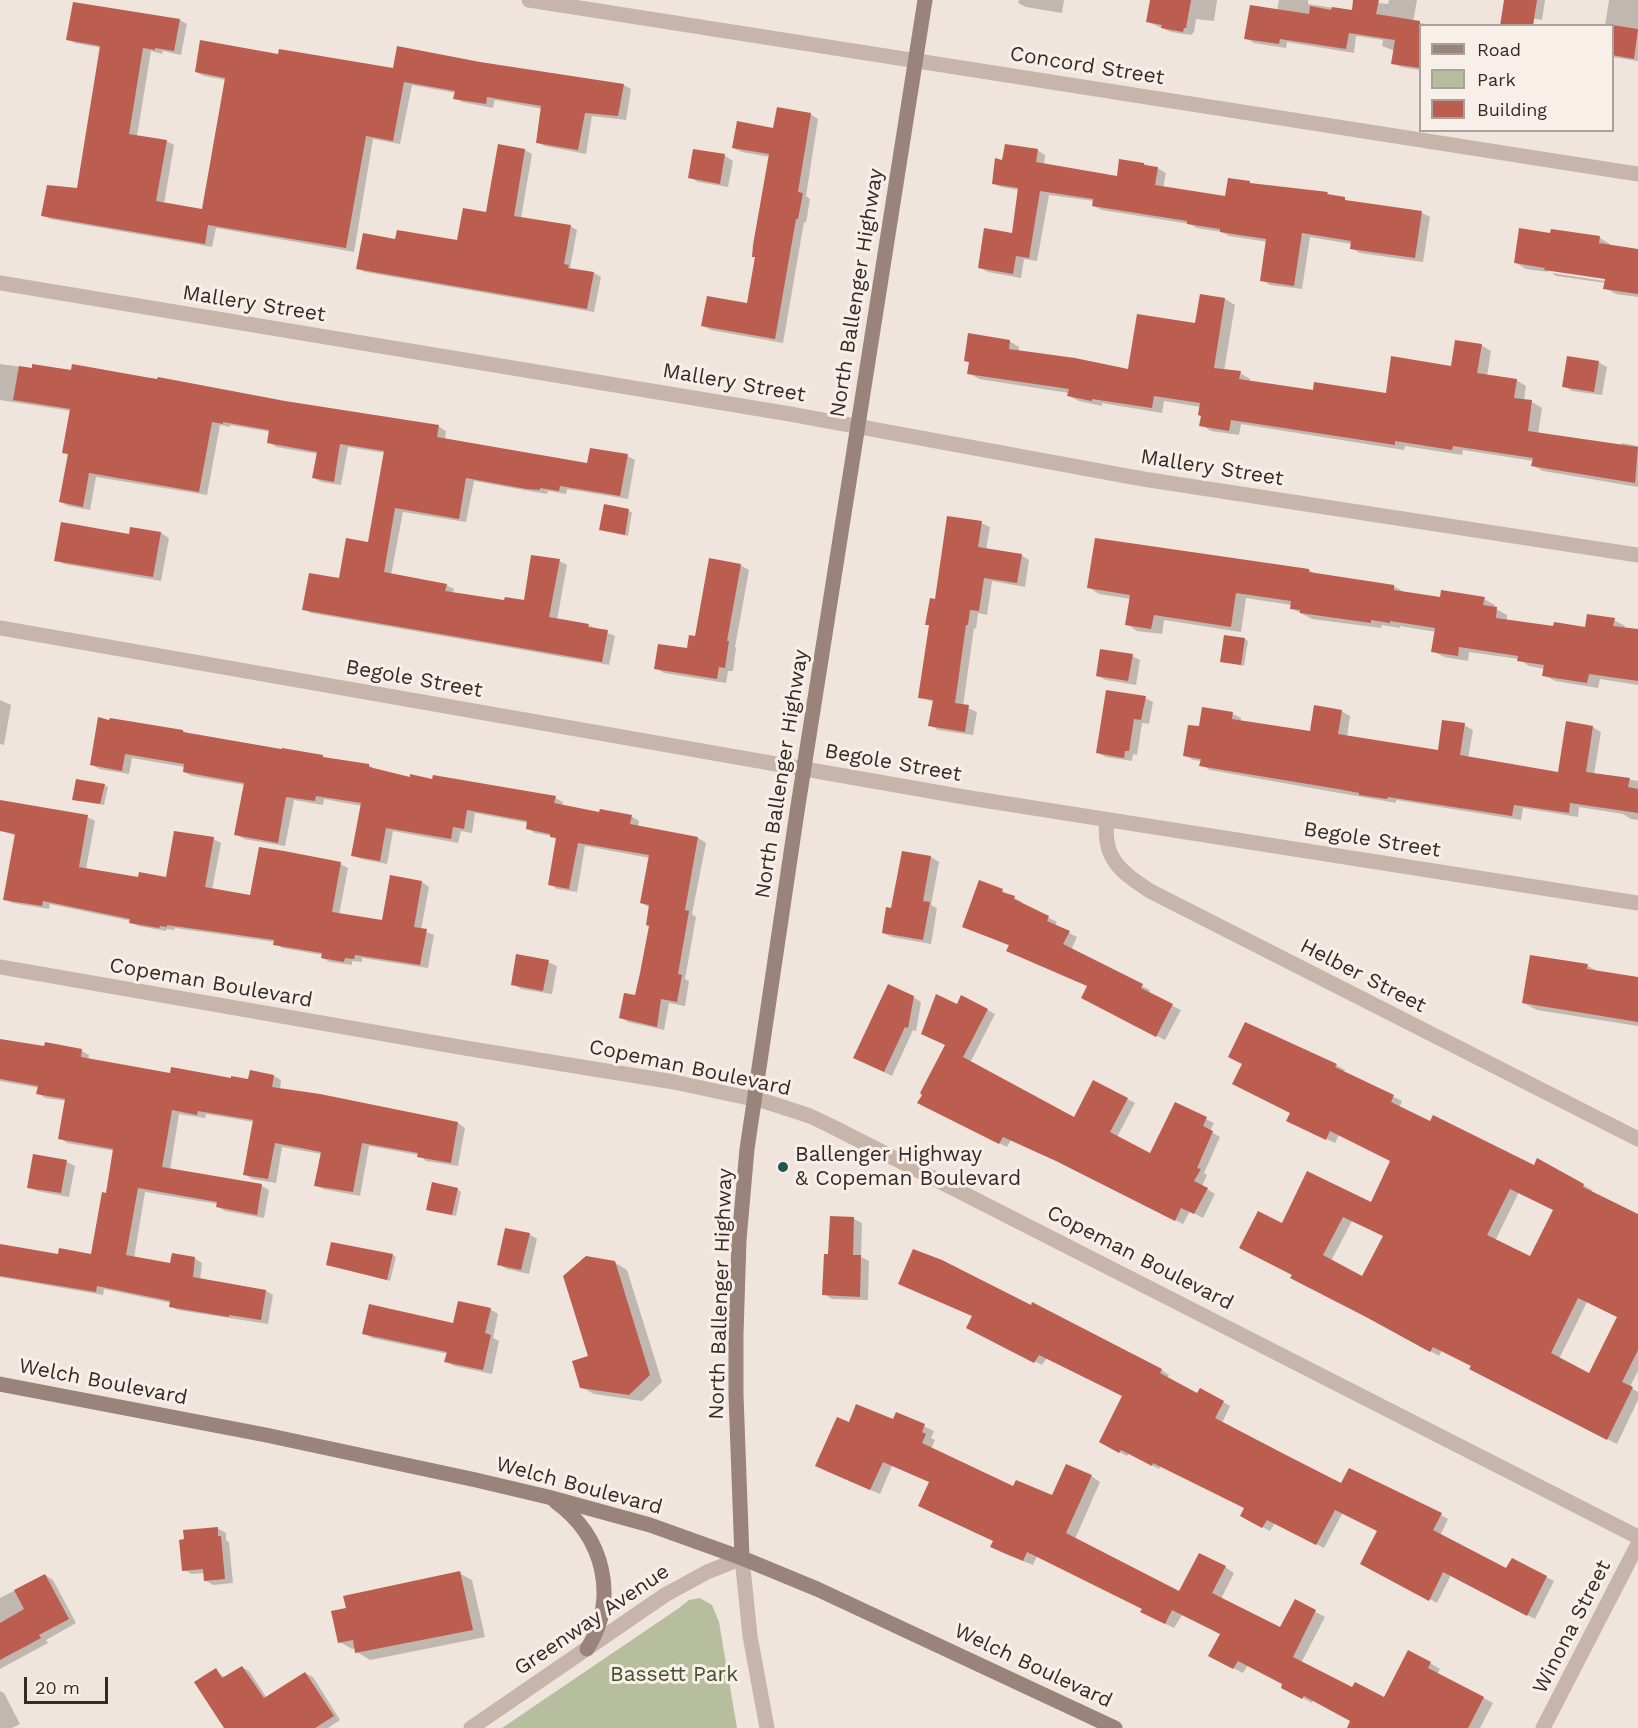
<!DOCTYPE html>
<style>
body{margin:0}
#map{position:relative;width:1638px;height:1728px;overflow:hidden;background:#f0e5dd;font-family:"Work Sans",sans-serif}
canvas{display:block}
.legend{position:absolute;left:1419px;top:24px;width:195px;height:108px;box-sizing:border-box;background:#f8efe9;border:2px solid #aaa19c;margin:0;padding:8px 10px;list-style:none;font-size:18px;color:#352b29}
.legend li{display:flex;align-items:center;gap:12px;height:30px}
.legend b{width:30px;border:2px solid #aaa19c}
.scale{position:absolute;left:24px;top:1677px;width:84px;height:27px;box-sizing:border-box;border:3px solid #352b29;border-top:0;padding-left:8px;font-size:18px;line-height:21px;white-space:nowrap;color:#352b29;-webkit-text-stroke:4px #f8efe9;paint-order:stroke}
</style>
<div id="map">
<canvas width="1638" height="1728"></canvas>
<ul class="legend">
<li><b style="height:8px;background:#9a837b"></b>Road</li>
<li><b style="height:16px;background:#b6be9e"></b>Park</li>
<li><b style="height:16px;background:#bb5e4f"></b>Building</li>
</ul>
<div class="scale">20 m</div>
</div>
<script>
const ctx = document.querySelector('canvas').getContext('2d');
ctx.lineJoin = 'round';
function fillPath(path, color) { ctx.fillStyle = color; ctx.fill(path, 'evenodd'); }
function trace(path, color, width, dash) { ctx.strokeStyle = color; ctx.lineWidth = width; ctx.lineCap = dash ? 'butt' : 'round'; ctx.setLineDash(dash || []); ctx.stroke(path); }
function label(font, color, halo, rows, align = 'center') {
  ctx.font = font + ' "Work Sans",sans-serif'; ctx.lineWidth = 6; ctx.setLineDash([]); ctx.textBaseline = 'middle'; ctx.strokeStyle = halo; ctx.fillStyle = color; for (const [text, x, y, turn = 0] of rows) {
    ctx.save(); ctx.translate(x, y); ctx.rotate((+turn || 0) * Math.PI / 180); ctx.textAlign = isNaN(turn) ? turn : align; if (halo) ctx.strokeText(text, 0, 0); ctx.fillText(text, 0, 0); ctx.restore();
  }
}
fillPath(new Path2D(`
 M700 1598 712 1605 719 1622 737 1728H502L679 1608 689 1600Z`), '#b6be9e');
fillPath(new Path2D(`
 M1019 0H1064L1062 13 1026 7 1018 3Z
 M1151 0H1217L1214 21 1196 19 1194 32 1191 35 1171 32 1148 22Z
 M1279 0H1308V4L1353 11 1355 0 1388 4 1389 0H1417L1413 22 1438 26H1420V70L1401 67 1393 63 1395 51 1382 46 1383 40 1356 36 1354 53 1287 42 1286 48 1254 43 1246 38 1277 11Z
 M1506 0H1545L1542 20 1512 15Z
 M1609 0H1638V61L1612 57V26H1605Z
 M180 20 187 24 181 55 163 51 162 54 151 51 137 136 166 141 174 145 164 204 203 210 226 80 204 76 196 72 279 56 394 70 479 63 624 85 631 89 626 120 592 116 586 154 545 146 537 142 543 109 495 100 493 108 462 102 455 98 456 93 412 85 400 144 373 139 354 252 216 228 212 247 50 219 43 215 78 189 102 48 75 43 68 39Z
 M810 114 818 119 806 196 810 199 806 223 804 222 783 343 711 330 703 326 748 305 770 157 742 152 733 148Z
 M499 146 525 150 532 154 521 218 570 226 577 230 570 268 575 271 594 273 601 277 594 312 365 272 358 268 397 241 458 242 487 214Z
 M1037 150 1045 155 1044 165 1118 178 1144 164 1157 168 1166 173 1163 188 1226 198 1250 183 1253 185 1327 194 1351 202 1422 213 1430 217 1423 262 1360 253 1351 248 1352 244 1310 237 1302 289 1270 285 1262 280 1268 242 1229 236 1222 232 1197 228 1190 224 1102 210 1093 206 1094 201 1049 195 1037 261 1024 259 1021 278 988 272 980 268 1013 234 1019 190 1001 187 993 183 1003 161Z
 M725 156 733 161 728 187 698 182 690 177Z
 M1551 235 1600 238 1610 244V246L1638 251V297L1616 294 1605 288 1606 283 1556 276 1552 273 1612 282V279L1546 269 1549 272 1526 269 1515 262Z
 M1225 299 1235 305 1224 371 1240 373 1250 379V382L1314 391 1387 394 1452 367 1481 345 1491 351 1487 376 1516 380 1526 386 1524 401 1532 402 1542 408 1538 434 1621 445 1622 443 1638 446V487L1543 471 1533 466 1534 461 1463 450 1462 455 1405 446 1404 450 1241 424 1239 435 1211 431 1201 425 1202 416 1201 407 1164 401 1162 413 1102 403V406L1079 401 1069 396V393L979 379 969 373 970 363 965 360 1009 341 1019 347V352L1129 370 1197 324Z
 M1598 362 1607 367 1602 395 1572 391 1564 386Z
 M0 364 285 402 439 427 446 431 445 440 589 465 627 456 635 460 628 499 567 489 566 494 548 491 547 494 535 492 474 481 466 522 403 512 391 575 446 585 454 589 453 593 506 602H525L559 561 567 565 557 620 588 625 615 636 609 665 311 613 304 609 340 580 369 544 385 453 348 447 341 485 321 482 314 478 318 454 276 447 269 442 271 432 230 425V427L220 425 207 495 96 477 90 510 68 506 61 502 69 455 64 452 71 411 0 400Z
 M605 506 632 512 628 536 601 530Z
 M981 523 990 527 986 550 1021 555 1029 560 1025 587 992 581 987 615 978 613 976 629 974 628 963 706 977 712 973 735 938 730 930 725 934 702 920 697 931 626 927 624 936 601Z
 M161 533 169 538 161 581 64 564 56 560 130 536Z
 M740 565 749 570 735 647 736 648 733 671H728L726 683 664 673 656 668 688 650Z
 M1309 570 1315 574 1394 586 1405 593 1441 598 1484 599 1495 605 1494 608 1507 615V621L1555 628 1586 629 1614 620 1625 626 1624 629 1638 631V685L1600 679 1598 688 1555 681 1544 675 1545 669 1529 666 1519 659 1469 652 1468 661 1444 657 1433 651 1436 632 1400 626V628L1382 625 1381 628 1312 619 1291 608 1292 605 1246 598 1241 632 1164 620 1162 634 1137 631 1127 624 1131 599 1099 594 1088 587Z
 M1244 639 1248 641 1244 666 1221 661Z
 M1132 656 1140 660 1136 685 1106 680 1097 676Z
 M1145 698 1153 702 1149 724 1142 723 1137 755 1133 754 1132 761 1106 757 1098 753Z
 M0 700 11 705 4 745 0 744Z
 M1341 711 1350 716 1347 737 1439 752 1464 725 1473 730 1468 758 1559 774 1592 727 1601 732 1594 774 1638 781V820L1631 819 1623 814 1579 807 1578 817 1523 808 1521 820 1396 800V803L1210 770 1201 765 1202 761 1193 760 1185 755 1201 728 1233 714 1241 718V722L1311 733Z
 M183 731 188 734 369 765 376 770 411 778 555 798 563 802 562 806 601 814 631 816 639 821 638 827 698 838 706 843 692 914 696 917 685 979 689 981 685 1006 669 1003 664 1030 628 1022 621 1017 636 997 651 926 649 907 641 903 650 858 585 846 577 892 557 889 550 884 557 839 552 836 535 833 527 828 528 823 475 813 472 833 461 831 458 843 393 831 387 864 361 859 353 855 362 806 324 799 323 805 294 800 285 846 244 839 236 834 245 785 192 776 184 772 185 767 132 758 129 774 99 769 91 764Z
 M104 785 108 787 104 805 74 799Z
 M87 817 95 821 86 869 139 878H167L213 839 221 843 212 890 251 897 340 864 348 868 339 915 383 922 391 877 422 882 429 887 421 930 434 935 428 968 362 958V962L352 961V965L330 962 322 958 323 955 282 948 275 942 175 928 174 930 167 929 166 931 138 926 131 922V921L50 904 49 909 12 903 5 899 16 836 0 830Z
 M931 857 939 862 931 905 937 908 931 944 892 937 883 933 893 910Z
 M1002 891 1022 902 1021 904 1057 922 1055 926 1077 937 1071 950 1142 986 1150 990 1149 994 1181 1010 1165 1040 1091 1002 1089 986 1010 946 963 926Z
 M1532 956 1588 966 1599 972 1638 978V1026L1537 1010 1524 1003Z
 M548 962 557 966 552 994 521 989 513 984Z
 M913 997 921 1002 916 1031 913 1030 892 1076 863 1062Z
 M962 997 995 1014 970 1063 1074 1119 1094 1082 1135 1103 1117 1137 1151 1155 1206 1119 1214 1123 1210 1131 1220 1137 1204 1173 1207 1175 1202 1186 1215 1194 1203 1218 1190 1211 1183 1224 1066 1165 1011 1140 1007 1147 927 1107 957 1006Z
 M0 1040 46 1048 82 1051 89 1055 88 1060 172 1074 249 1081 251 1072 274 1076 281 1080 280 1090 458 1123 465 1128 458 1166 426 1161 419 1155 369 1146 360 1196 323 1189 316 1185 322 1154 282 1147 276 1183 252 1179 245 1174 254 1122 206 1114 205 1118 179 1114 170 1170 262 1186 269 1190 264 1218 225 1211 218 1207V1204L145 1192 134 1258 171 1264 194 1258 202 1263 200 1280 266 1291 273 1295 268 1324 178 1310 170 1306 171 1303 104 1289 103 1295 0 1277V1245L60 1256H92L107 1194 115 1151 67 1143 60 1138 67 1101 45 1098 38 1093 39 1088 0 1081Z
 M1336 1065 1345 1070 1343 1072 1402 1101 1399 1108 1535 1167 1538 1160 1592 1190 1591 1193 1638 1216V1371L1630 1387 1638 1392V1400L1617 1444 1479 1374 1472 1366 1442 1350 1439 1356 1293 1275 1283 1225 1371 1204 1392 1161 1339 1135 1335 1143 1297 1125ZM1519 1192 1555 1210 1531 1258 1495 1241ZM1352 1221 1385 1236 1363 1278 1331 1261ZM1587 1302 1618 1317 1590 1375 1559 1359Z
 M67 1162 75 1166 69 1197 37 1191 28 1187Z
 M458 1189 461 1192 456 1216 432 1211Z
 M831 1218 854 1219 862 1223 861 1257 869 1261 868 1300 832 1299 824 1294 830 1256Z
 M529 1234 537 1239 529 1274 507 1269 498 1264Z
 M392 1255 396 1257 390 1281 328 1264Z
 M614 1262 627 1270 662 1382 642 1401 594 1394 581 1387Z
 M1033 1304 1162 1370 1169 1375 1167 1379 1198 1395 1223 1402 1230 1406 1222 1423 1342 1485 1441 1515 1448 1519 1440 1536 1507 1570 1546 1577 1554 1581 1535 1619 1451 1575 1437 1603 1362 1563 1378 1531 1343 1512 1324 1548 1275 1523 1270 1531 1249 1520 1245 1508 1161 1466 1159 1469 1129 1453 1127 1456 1108 1446 1124 1396 1047 1358 1042 1365 975 1332 1032 1307Z
 M490 1309 498 1314 493 1338 499 1341 492 1374 454 1366 446 1361 448 1354 372 1338 364 1333 454 1325Z
 M897 1414 934 1431 931 1438 935 1440 931 1449 1014 1488 1053 1497 1091 1476 1100 1482 1075 1539 1180 1593 1225 1567 1234 1573 1221 1599 1280 1629 1295 1601 1325 1617 1301 1663 1353 1689 1385 1699 1430 1663 1440 1669 1437 1674 1493 1703 1480 1728H1367L1313 1700 1312 1703 1292 1692 1284 1684 1248 1665 1243 1673 1219 1661 1221 1634 1182 1615 1174 1628 1151 1617 1143 1609 1037 1556 1033 1565 1001 1552 994 1541 931 1482 892 1466 880 1494 826 1471 850 1424 893 1421Z
 M217 1528 226 1533V1540L229 1542 233 1583 213 1585 205 1580 204 1573 192 1574 184 1570Z
 M459 1573 472 1580 485 1637 370 1660 357 1652 356 1648 352 1649 340 1642Z
 M45 1575 53 1580 76 1623 46 1640 48 1643 0 1669V1598Z
 M242 1667 249 1671 267 1698 305 1673 313 1677 340 1720 328 1728H226L216 1670 225 1678Z
 M0 1691 4 1693 20 1724 12 1728H0Z`), '#0003');
fillPath(new Path2D(`
 M1150 0H1191L1186 28H1184L1183 32 1161 28 1162 25 1146 22Z
 M1353 0H1379L1376 14 1420 21V68L1391 64 1395 40 1349 33 1346 49 1280 39 1279 44 1244 39 1250 5 1309 14 1310 6 1331 10 1332 7 1352 10Z
 M1504 0H1537L1533 26H1500Z
 M73 2 180 19 174 51 155 48V50L143 48 129 134 167 140 156 201 202 209 225 78 195 72 200 40 278 54 279 49 393 68 397 46 480 62 624 84 618 116 585 113 578 150 536 143 541 106 487 97 486 104 453 99 455 91 404 82 393 141 366 136 346 248 208 225 205 244 41 216 47 185 77 188 100 46 66 40Z
 M1612 25 1638 29 1634 59 1612 55Z
 M777 107 811 113 798 192 803 193 798 219H796L775 339 701 326 707 296 747 303 755 257H752L753 245 769 154 732 148 737 121 773 128Z
 M498 144 525 149 514 216 571 225 564 264 569 265 568 268 594 272 587 309 356 269 363 233 395 239 397 230 457 240 463 208 486 212Z
 M1005 144 1038 149 1036 162 1117 176 1119 159 1144 163V165L1158 167 1155 185 1225 196 1228 178 1250 181V183L1328 192 1327 194 1345 197V200L1422 211 1415 258 1350 249 1351 241 1302 233 1294 286 1260 281 1266 239 1220 232V229L1187 224V221L1092 206 1093 199 1040 191 1029 258 1016 256 1013 274 978 268 984 228 1012 233 1018 188 992 184 995 158 1002 160Z
 M693 149 725 154 720 184 688 178Z
 M1519 228 1550 233 1551 229 1600 236 1599 243 1638 249V294L1603 289 1605 279 1544 270 1545 268 1514 263Z
 M1200 294 1225 298 1214 368 1241 371 1239 379 1313 390 1314 382 1386 393 1391 356 1451 366 1455 340 1482 344 1477 373 1517 379 1514 398 1532 400 1528 431 1638 447 1635 483 1531 466 1533 458 1453 446 1452 450 1395 441V445L1231 420 1229 431 1199 426 1201 416 1198 415 1200 403 1154 396 1152 408 1092 399V401L1067 396 1069 389 967 374 969 362 964 361 968 333 1010 340 1009 349 1075 358 1128 369 1137 314 1195 323Z
 M1567 356 1599 361 1594 392 1562 387Z
 M32 364 71 370 72 364 145 377 157 379 158 377 285 401 439 425 437 437 587 463 590 448 628 454 620 496 560 486 559 491 540 488V490L526 489 466 478 459 519 395 508 384 572 447 584 445 591 504 600 505 597 524 600 531 555 560 559 549 617 589 624 588 627 608 630 602 662 302 610 309 573 339 578 346 538 368 542 384 451 340 444 334 482 312 478 317 452 267 443 269 430 223 422V424L212 422 199 492 89 473 83 507 59 502 68 454 62 453 70 409 13 400 19 366 32 368Z
 M604 504 629 509 625 535 599 530Z
 M947 516 982 521 978 547 1022 554 1017 583 984 578 979 611 970 610 968 625H966L955 703 969 705 965 732 928 726 933 700 918 698 929 625H925L930 598 935 599Z
 M61 522 129 534 130 527 161 532 153 577 54 561Z
 M1095 538 1309 569V572L1394 585V590L1440 597 1441 590 1485 597 1483 605 1497 607 1496 618 1553 626 1554 622 1585 627 1587 614 1615 618 1613 626 1638 629V681L1589 674 1587 683 1542 676 1544 665 1517 661 1518 656 1459 647 1458 656 1431 652 1435 628 1390 621V623L1371 620V623L1300 613V610L1290 609 1291 601 1236 593 1231 627 1154 615 1151 629 1125 625 1130 595 1087 588Z
 M709 558 741 564 727 641H729L725 668 719 667 717 679 654 669 658 644 687 648 689 635 695 636Z
 M1224 635 1245 638 1241 665 1220 662Z
 M1100 649 1133 654 1128 681 1096 676Z
 M1106 690 1146 696 1141 720 1134 719 1129 751H1125L1124 758 1096 753Z
 M1314 705 1342 710 1338 734 1438 750 1442 720 1465 723 1460 755 1558 772 1566 721 1593 726 1586 772 1630 778 1628 787 1638 789V813L1570 803 1569 813 1514 805 1512 816 1388 797 1387 799 1359 795V793L1338 789 1199 766 1201 759 1183 756 1188 725 1199 726 1202 707 1233 712 1232 719 1310 731Z
 M98 717 109 720 110 718 183 730V732L281 749 282 748 323 755V757L369 764V767L410 777V774L432 779 433 775 556 796 554 803 599 812 600 809 632 815 630 824 698 837 685 910 689 911 678 974 682 975 677 1002 661 999 657 1027 619 1018 624 993 635 995 640 973 649 926 646 925 649 905 640 903 649 855 578 843 569 889 548 885 556 838 550 837V834L526 829 527 821 467 810 464 829 453 827 451 839 386 828 380 861 351 856 361 803 316 796 315 801 286 797 278 843 234 835 244 783 183 772 184 764 125 754 122 771 90 765Z
 M76 779 105 784 100 804 72 800Z
 M0 800 88 815 79 867 138 877 139 872 166 877 174 831 214 837 205 887 250 895 259 847 284 851 341 862 332 912 382 920 390 875 422 881 414 927 427 929 420 965 355 955 354 959 345 958 344 962 321 958 322 953 273 945 274 940 167 925V927L160 926 159 928 129 923 130 919 43 901 42 906 3 900 15 834 0 831Z
 M902 851 931 856 923 901 930 902 923 940 882 933 886 907 891 908Z
 M979 880 1003 889 1002 892 1015 896 1014 899 1049 916 1047 921 1070 931 1063 944 1143 984 1141 988 1173 1004 1156 1037 1081 998 1087 986 1006 951 1009 945 962 927Z
 M516 954 549 960 543 991 511 985Z
 M1530 955 1588 964 1587 969 1638 977V1022L1522 1003Z
 M888 984 914 996 908 1028 905 1027 884 1072 853 1058Z
 M936 994 957 1004 961 995 988 1009 963 1057 1074 1117 1093 1080 1128 1098 1110 1132 1150 1153 1175 1102 1207 1117 1203 1126 1213 1131 1197 1168 1201 1169 1194 1181 1208 1188 1194 1214 1181 1208 1175 1221 1056 1161 1003 1137 999 1144 917 1103 922 1095 920 1093 945 1045 921 1034Z
 M1245 1022 1337 1064 1335 1067 1394 1095 1391 1102 1430 1121 1433 1115 1534 1165 1537 1158 1584 1184 1583 1187 1638 1214V1350L1622 1382 1633 1387 1607 1440 1469 1369 1471 1366 1433 1347 1430 1352 1366 1317 1290 1278 1292 1275 1239 1248 1258 1211 1282 1223 1307 1171 1371 1202 1390 1161 1330 1131 1326 1140 1286 1121 1290 1113 1232 1084 1242 1064 1228 1057ZM1510 1189 1553 1210 1530 1256 1487 1235ZM1343 1217 1383 1236 1362 1276 1323 1255ZM1578 1298 1617 1317 1589 1373 1551 1353Z
 M0 1039 44 1046 45 1042 82 1049 81 1057 170 1073 171 1067 231 1078V1076L248 1079 250 1070 274 1075 272 1087 320 1094 458 1122 451 1163 417 1157 418 1153 362 1143 353 1192 314 1186 321 1152 275 1143 268 1179 243 1175 253 1120 198 1111 197 1115 172 1110 162 1167 262 1184 257 1215 216 1207 217 1202 138 1188 126 1255 170 1263 172 1253 195 1257 193 1277 266 1290 261 1320 229 1315V1317L169 1307 170 1301 97 1286 96 1292 0 1276V1244L58 1254 59 1248 91 1254 102 1192 106 1193 113 1149 58 1139 65 1099 36 1094 38 1086 0 1079Z
 M33 1154 67 1160 61 1193 27 1188Z
 M432 1182 458 1188 452 1215 426 1210Z
 M830 1216 854 1217 853 1255H861L860 1297 822 1295 824 1254H828Z
 M505 1228 530 1233 521 1270 497 1265Z
 M331 1242 393 1254 387 1280 326 1265Z
 M913 1249 942 1260 1031 1305 1032 1302 1162 1369 1160 1373 1197 1393 1200 1388 1224 1401 1215 1418 1286 1455 1341 1483 1349 1468 1442 1513 1433 1530 1506 1568 1512 1558 1547 1576 1527 1616 1443 1572 1429 1601 1360 1564 1377 1531 1335 1510 1316 1545 1267 1520 1262 1528 1240 1516 1244 1508 1153 1463 1152 1466 1121 1450 1119 1453 1099 1442 1122 1396 1039 1355 1034 1363 966 1328 972 1316 898 1284Z
 M586 1256 615 1261 650 1375 629 1395 580 1388 572 1361 588 1356 563 1276Z
 M458 1301 491 1308 485 1333 491 1335 483 1370 444 1362 447 1352 362 1334 369 1304 453 1323Z
 M856 1404 893 1419 896 1412 925 1424 922 1432 926 1434 922 1443 1013 1486 1016 1480 1052 1495 1066 1464 1092 1475 1066 1533 1179 1591 1199 1553 1226 1566 1212 1593 1280 1627 1295 1599 1316 1610 1293 1657 1352 1687 1355 1682 1384 1697 1408 1650 1431 1662 1428 1668 1484 1697 1468 1728H1347L1350 1721 1304 1696 1302 1699 1281 1688 1282 1684 1238 1661 1233 1669 1208 1656 1220 1634 1172 1610 1165 1624 1140 1612 1142 1609 1027 1552 1023 1561 990 1547 993 1541 918 1506 929 1482 883 1462 870 1490 815 1466 837 1417 849 1422Z
 M218 1527V1536H221L225 1579 204 1581 203 1569 182 1571 179 1540 184 1539 183 1530Z
 M460 1571 473 1630 355 1653 353 1640 338 1643 331 1611 346 1608 343 1596Z
 M45 1574 69 1619 39 1635 41 1638 0 1660V1623L24 1609 14 1590Z
 M242 1666 264 1698 305 1672 334 1716 315 1728H224L194 1682 216 1668 222 1678Z`), '#bb5e4f');
trace(new Path2D(`
 M529 0 1638 174
 M0 283 790 414 1143 479 1638 555
 M0 628 970 798 1638 903
 M1107 820C1102 858 1120 871 1150 891L1638 1139
 M0 967 465 1048 674 1082 767 1102 810 1116 831 1126 1638 1537
 M471 1728 665 1595 707 1572 742 1558 750 1636 767 1728
 M1543 1728 1638 1544`), '#c7b4aa', 15);
trace(new Path2D(`
 M0 1384 266 1435 476 1480 548 1497 650 1525 742 1558 817 1589 1115 1728
 M556 1502C604 1537 619 1598 587 1649
 M742 1558 736 1395V1334L739 1240 747 1149 797 812 925 0`), '#9a837b', 15);
for (const [x, y, r, color] of [
 [783,1167,6,"#225351"]
]) { const dot = new Path2D(); dot.arc(x, y, r, 0, 2 * Math.PI); ctx.fillStyle = color; ctx.fill(dot); trace(dot, '#f8efe9', 2); }
label('21px', '#352b29', '#f8efe9', [
 ["Concord Street",1087,66,9],
 ["North Ballenger Highway",857,293,-81],
 ["Mallery Street",254,304,9],
 ["Mallery Street",734,383,10],
 ["Mallery Street",1212,468,9],
 ["Begole Street",414,679,10],
 ["Begole Street",893,763,10],
 ["North Ballenger Highway",782,774,-81],
 ["Begole Street",1372,840,9],
 ["Helber Street",1363,976,27],
 ["Copeman Boulevard",211,983,10],
 ["Copeman Boulevard",690,1068,12],
 ["Copeman Boulevard",1140,1258,27],
 ["North Ballenger Highway",721,1294,-88],
 ["Welch Boulevard",103,1382,11],
 ["Welch Boulevard",579,1486,15],
 ["Greenway Avenue",592,1620,-34],
 ["Winona Street",1572,1627,-63],
 ["Welch Boulevard",1033,1666,25]
]);
label('21px', '#352b29', '#f8efe9', [
 ["Ballenger Highway",795,1155],
 ["& Copeman Boulevard",795,1179]
], 'left');
label('21px', '#48512f', '#f8efe9', [
 ["Bassett Park",674,1675]
]);
</script>
